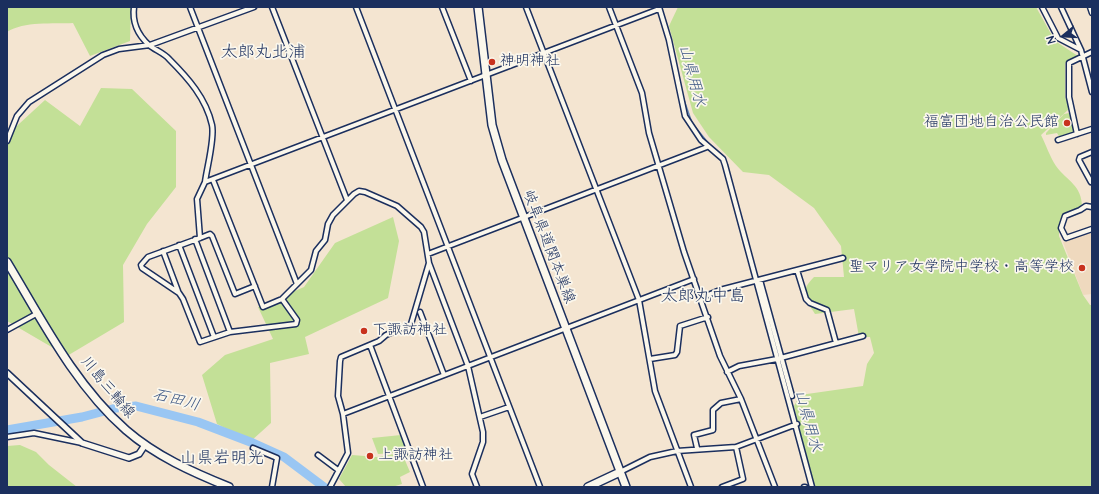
<!DOCTYPE html>
<meta charset="utf-8">
<style>
body{margin:0}
#map{position:relative;width:1099px;height:494px;overflow:hidden;background:#f4e5d1;font-family:"Architects Daughter",sans-serif}
canvas{display:block}
.frame{position:absolute;inset:0;border:8px solid #1b2f5e;pointer-events:none}
.north{position:absolute;left:1043px;top:16px;width:40px;height:40px;-webkit-text-stroke:3px #fbf7ec;paint-order:stroke;rotate:252deg;font-size:11px;font-weight:700;line-height:16px;text-align:center;color:#1b2f5e}
.north::after{content:'';display:block;margin:auto;width:14px;height:18px;background:#1b2f5e;clip-path:polygon(50% 0,100% 100%,50% 72%,0 100%)}
</style>
<div id="map">
<canvas width="1099" height="494"></canvas>
<div class="frame"></div>
<div class="north">N</div>
</div>
<script>
const ctx = document.querySelector('canvas').getContext('2d');
ctx.lineJoin = 'round';
function fillPath(path, color) { ctx.fillStyle = color; ctx.fill(path, 'evenodd'); }
function trace(path, color, width, dash) { ctx.strokeStyle = color; ctx.lineWidth = width; ctx.lineCap = dash ? 'butt' : 'round'; ctx.setLineDash(dash || []); ctx.stroke(path); }
function label(font, color, halo, rows, align = 'center') {
  ctx.font = font + ' "Architects Daughter","Klee One",sans-serif'; ctx.lineWidth = 3.5; ctx.setLineDash([]); ctx.textBaseline = 'middle'; ctx.strokeStyle = halo; ctx.fillStyle = color; for (const [text, x, y, turn = 0] of rows) {
    ctx.save(); ctx.translate(x, y); ctx.rotate((+turn || 0) * Math.PI / 180); ctx.textAlign = isNaN(turn) ? turn : align; if (halo) ctx.strokeText(text, 0, 0); ctx.fillText(text, 0, 0); ctx.restore();
  }
}
fillPath(new Path2D(`
 M1092 232V294L1083 295 1063 242Z`), '#efd9be');
fillPath(new Path2D(`
 M7 7H131L130 41 90 56 73 23C53 24 24 21 7 32Z
 M678 7H1036L1055 41 1078 56 1065 63V97L1069 109 1041 135C1046 145 1050 157 1056 166 1067 181 1082 185 1082 207L1063 215 1059 224V236L1083 295 1090 305H1092V487H814L794 406 800 395 863 386 867 364 874 353 870 337H859L854 309 815 314C805 298 799 292 814 277H844L841 246 814 208 769 175 743 172 709 137 693 113 669 26Z
 M101 88 132 89 176 131V187L147 224 123 265 124 322 67 356 7 321V135L45 100 80 126Z
 M1069 113 1075 132 1060 138 1057 133 1046 135V133L1064 114Z
 M393 217 399 241 388 298 305 337 309 354 270 363 271 423 251 441 217 424 202 375 225 355 273 339 258 307 304 287 335 243Z
 M401 435 409 456 406 457 394 453 378 454 372 438Z
 M20 445 36 452 49 465 77 487H7V446Z
 M394 454 404 458 410 472 400 477 402 484 392 487H346L339 479 352 455 377 457Z`), '#c3e097');
trace(new Path2D(`
 M662 10 668 29
 M683 97 692 123 709 144
 M712 147 721 155
 M725 159 746 236
 M748 244 757 276
 M772 331 779 355
 M780 362 791 402`), '#678ab7', 1.5);
trace(new Path2D(`
 M7 430 82 417 116 408 136 406 198 422 253 443 284 457 324 487`), '#99c6f3', 9);
const minor = new Path2D(`
 M134 7C132 22 138 35 149 45 155 50 164 53 169 59 188 78 206 98 212 125 215 138 207 167 205 182
 M190 7 297 284
 M272 7 347 200
 M356 7 540 487
 M442 7 471 81
 M526 7 639 300 655 391 691 487
 M609 7 642 93 649 133 684 252 720 356 741 399 775 487
 M659 7 669 40 685 116 701 140 723 159 725 165 812 487
 M1042 7 1058 38 1081 50
 M1061 7 1081 50 1092 92
 M1090 7 1092 13
 M1077 134 1069 97V63L1092 52
 M1058 140 1092 129
 M7 141 17 116 29 102 103 55 119 49 150 45 254 7
 M213 180 263 307 282 299
 M1091 182 1079 160 1080 157 1092 152
 M1092 207 1086 206 1080 210 1065 216 1061 228 1066 238 1092 229
 M200 238 210 234 212 236 235 294 255 286
 M195 239 230 332
 M179 245 214 337
 M163 251 178 291
 M428 254 707 147
 M429 263 468 366 483 432V442L472 474 477 487
 M797 270 806 299 810 303 827 310 836 343
 M760 280 792 396
 M701 298 720 290 843 258
 M420 312 444 375
 M7 330 38 313
 M370 345 423 487
 M650 359 675 355 677 352 680 326 708 317
 M727 372 739 366 777 359 863 336
 M343 414 694 279
 M480 417 509 407
 M7 437 34 433 82 443
 M253 448 277 458 272 487
 M697 448 694 435 713 430V410L721 403 741 399
 M318 455 338 470
 M620 472 650 457 677 451 736 447 797 424
 M330 487 348 453 343 414 338 396 340 361 341 357 379 341 386 335 411 324 429 263 424 232 421 227 397 206 365 192 359 191 354 194 333 215 328 224 325 240 316 251 311 270 282 299 297 320 296 324 230 332 200 342 183 299 179 293 142 268 141 265 148 257 200 238 197 199 205 182 659 9
 M722 487 743 479 736 447
 M804 487H805`);
const tertiary = new Path2D(`
 M7 373 82 443 129 458 139 454 145 445`);
const primary = new Path2D(`
 M478 7 492 125 502 160 626 487
 M7 262C42 320 74 384 126 430 156 456 192 472 229 487
 M588 487 620 472`);
trace(minor, '#1b2f5e', 7);
trace(tertiary, '#1b2f5e', 8);
trace(primary, '#1b2f5e', 10);
trace(minor, '#fbf7ec', 4);
trace(tertiary, '#fbf7ec', 5);
trace(primary, '#fbf7ec', 7);
for (const [x, y, r, color] of [
 [492,62,4,"#c8321e"],
 [1067,123,4,"#c8321e"],
 [1082,268,4,"#c8321e"],
 [364,331,4,"#c8321e"],
 [370,456,4,"#c8321e"]
]) { const dot = new Path2D(); dot.arc(x, y, r, 0, 2 * Math.PI); ctx.fillStyle = color; ctx.fill(dot); trace(dot, '#fbf7ec', 1.5); }
label('15px', '#1b2f5e', '#fbf7ec', [
 ["神明神社",500,62],
 ["福富団地自治公民館",1059,123,"right"],
 ["聖マリア女学院中学校・高等学校",1074,268,"right"],
 ["下諏訪神社",372,331],
 ["上諏訪神社",378,456]
], 'left');
label('15px', '#1b2f5e', '#fbf7ec', [
 ["岐阜県道関本巣線",548,247,69],
 ["川島三輪線",107,388,50]
]);
label('italic 16px', '#3a5583', '#fbf7ec', [
 ["山県用水",691,76,75],
 ["石田川",176,401,14],
 ["山県用水",807,421,75]
]);
label('17px', '#1b2f5e', '#fbf7ec', [
 ["太郎丸北浦",263,53],
 ["太郎丸中島",703,297],
 ["山県岩明光",222,459]
]);
</script>
